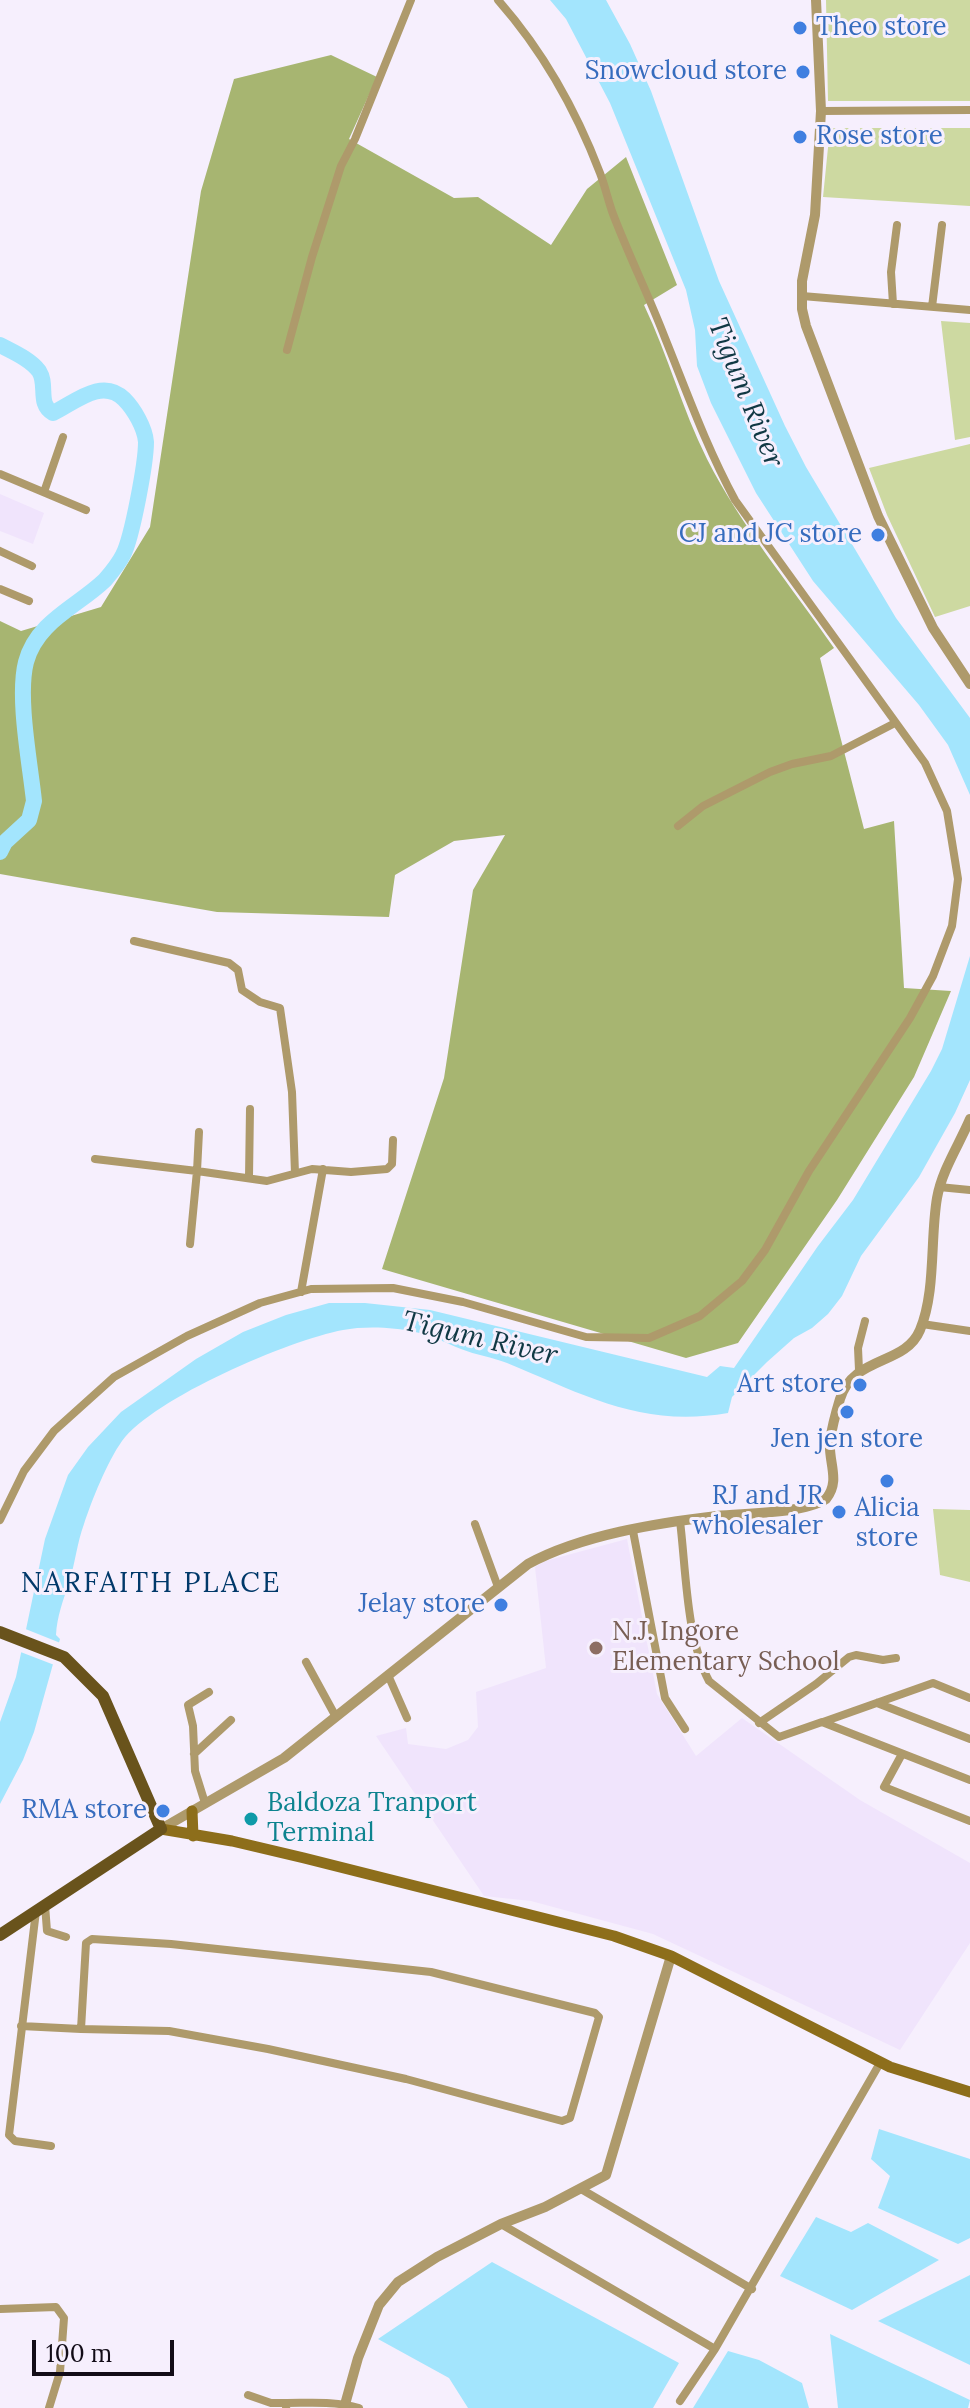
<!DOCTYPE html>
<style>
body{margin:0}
#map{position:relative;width:970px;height:2408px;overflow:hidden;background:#f6effd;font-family:Lora,serif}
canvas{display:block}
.scale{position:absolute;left:32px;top:2340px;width:142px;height:36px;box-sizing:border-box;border:4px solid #120c17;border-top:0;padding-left:10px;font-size:24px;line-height:28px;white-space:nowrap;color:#120c17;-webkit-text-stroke:6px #f6effd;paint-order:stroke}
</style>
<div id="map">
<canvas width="970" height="2408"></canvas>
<div class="scale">100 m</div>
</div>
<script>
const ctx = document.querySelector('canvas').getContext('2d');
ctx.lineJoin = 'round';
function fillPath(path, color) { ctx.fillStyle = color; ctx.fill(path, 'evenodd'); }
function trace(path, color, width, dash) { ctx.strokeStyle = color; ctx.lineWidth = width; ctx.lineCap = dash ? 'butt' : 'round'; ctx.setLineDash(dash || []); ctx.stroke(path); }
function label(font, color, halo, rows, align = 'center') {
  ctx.font = font + ' Lora,serif'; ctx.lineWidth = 6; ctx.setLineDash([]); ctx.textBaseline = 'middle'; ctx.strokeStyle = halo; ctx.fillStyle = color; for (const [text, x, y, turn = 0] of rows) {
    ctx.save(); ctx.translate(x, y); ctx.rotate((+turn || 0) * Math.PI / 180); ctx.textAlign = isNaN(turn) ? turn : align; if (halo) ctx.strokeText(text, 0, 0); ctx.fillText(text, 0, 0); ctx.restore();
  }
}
fillPath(new Path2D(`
 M0 494 44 513 33 544 0 531Z
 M627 1539 657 1694 696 1756 742 1718 860 1800 970 1863V1943L900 2050 653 1934 531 1901 484 1896 376 1736 406 1728 408 1744 446 1749 468 1740 478 1727 476 1692 546 1668 535 1567 545 1561Z`), '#f0e4fc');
fillPath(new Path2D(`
 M826 0H970V101H828Z
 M830 128H970V206L823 197Z
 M941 321 970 323V437L955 440Z
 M970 444V606L935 617 887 515 869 468Z
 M933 1509 970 1510V1582L940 1575Z`), '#cdd9a1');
fillPath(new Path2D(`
 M331 55 377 77 349 139 454 198 478 197 551 245 587 189 626 157 677 285 644 305C668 355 682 409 707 459 741 526 791 586 834 648L820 658 864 829 894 821 904 988 951 991 914 1077 837 1200 738 1343 686 1358 382 1269 444 1078 473 890 505 835 454 841 395 875 389 917 217 912 0 874V621L21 631 101 607 150 527 201 191 234 79Z`), '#a7b571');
fillPath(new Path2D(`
 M550 0H606L630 44 651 91 719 281 785 426 806 467 896 618 970 718V795L948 745 919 705 813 581 756 493 711 403 697 366 695 330 686 290 610 103 566 19Z
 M970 956V1080L955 1113 919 1177 861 1256 842 1296 828 1314 812 1328 794 1338 767 1362 732 1397 728 1413C641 1428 585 1395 507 1363 492 1357 476 1355 461 1349 446 1343 431 1335 415 1332 394 1327 364 1326 343 1330 289 1340 154 1398 122 1441 107 1462 92 1500 84 1524 77 1543 75 1564 69 1583 63 1601 57 1616 56 1635L60 1639 34 1732 23 1760 0 1804V1722L16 1677 45 1539 68 1475 88 1447 121 1412 196 1359 243 1332 286 1315 329 1303H365L430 1310 707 1377 720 1366 734 1368 818 1246 853 1200 931 1071 942 1049Z
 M879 2129 970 2159V2238L958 2244 878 2208 890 2176 871 2159Z
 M816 2217 851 2232 868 2223 939 2260 852 2310 780 2276Z
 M492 2262 679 2363 653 2408H468L449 2378 378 2339Z
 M970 2275V2365L878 2321Z
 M830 2334 970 2400 968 2408H838Z
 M728 2351 759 2360 802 2383 809 2408H693Z`), '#a3e5fd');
fillPath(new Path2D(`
 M23 1628 63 1644 57 1666 18 1651Z`), '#f6effd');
trace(new Path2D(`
 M0 345C13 352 30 359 39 371 48 385 37 404 53 413 74 403 102 377 124 399 134 409 145 428 146 442 146 463 132 538 123 555 119 563 111 573 105 580 77 607 37 621 26 662 17 697 30 763 34 801L29 820 5 842 0 852`), '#a3e5fd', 16);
trace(new Path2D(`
 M821 111 970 110
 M802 296 970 310
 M893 304 891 272 897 225
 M932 307 942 225
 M287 350 312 257 341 166 355 139 411 0
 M0 474 86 510
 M44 492 63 437
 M0 551 32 566
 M0 589 29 601
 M678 826 703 806 770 772 792 764 831 756 895 723
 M134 941 229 963 238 970 242 990 260 1002 280 1008 292 1092 295 1173
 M95 1159 197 1171 199 1132
 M249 1177 250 1109
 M939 1187 970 1190
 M190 1244 197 1171 267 1181 312 1169 351 1172 387 1169 392 1164 393 1140
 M301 1292 323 1169
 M922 1324 970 1331
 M859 1370 858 1348 865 1321
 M0 1520 24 1471 54 1431 114 1377 187 1336 260 1303 311 1289 393 1288 463 1302 586 1337 649 1338 700 1316 742 1281 765 1250 809 1171 910 1018 933 976 952 926 958 879 947 811 925 763 735 500C706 446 688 395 665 338 649 296 629 256 613 214 608 200 605 186 600 173 576 110 543 51 498 0
 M680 1521C686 1569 686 1638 709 1681L779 1737 822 1722 970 1780
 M475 1524 498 1587
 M633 1531 665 1698 685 1729
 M306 1662 336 1717
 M388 1675 407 1718
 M877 1703 970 1739
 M823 1722 933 1683 970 1698
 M759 1723 816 1684 849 1657 856 1655 883 1660 896 1658
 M194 1754 231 1720
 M902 1754 884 1787 970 1821
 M205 1803 195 1771 193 1726 188 1705 209 1692
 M45 1905 47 1931 66 1937
 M36 1911 9 2135 15 2141 51 2146
 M92 1939 171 1944 431 1972 595 2013 599 2017 570 2118 562 2121 406 2079 268 2049 169 2031 81 2029 86 1943Z
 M21 2026 81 2029
 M581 2189 752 2289
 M501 2224 715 2349 880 2063
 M0 2309 56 2307 64 2318 60 2372 49 2408
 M248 2395 271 2403H287
 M680 2401 715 2349
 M286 2408 287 2403C311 2403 336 2401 359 2408`), '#ae9a6b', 8);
trace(new Path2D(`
 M816 0 821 111 815 215 802 281V309L806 326 878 516 933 628 970 684
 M161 1829 284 1758 528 1564C581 1535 657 1523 717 1516 747 1513 802 1514 826 1499 841 1481 828 1462 830 1441 832 1427 836 1412 840 1399 854 1355 905 1366 920 1330 936 1292 930 1239 937 1198 942 1170 959 1145 970 1119
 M344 2408 358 2358 379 2305 398 2282 437 2257 501 2224 545 2207 606 2175 671 1956`), '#ae9a6b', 10);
trace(new Path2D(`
 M192 1811 193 1836
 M161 1829 232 1841 304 1858 614 1936 671 1956 890 2067 970 2092`), '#8d6e1b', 11);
trace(new Path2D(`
 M0 1632 64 1657 103 1696 161 1829 0 1935`), '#69531c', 12);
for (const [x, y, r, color] of [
 [800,28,8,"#3f7fe0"],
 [803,72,8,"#3f7fe0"],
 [800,137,8,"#3f7fe0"],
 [878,535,8,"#3f7fe0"],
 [860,1385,8,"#3f7fe0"],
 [847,1412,8,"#3f7fe0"],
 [887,1481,8,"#3f7fe0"],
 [839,1512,8,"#3f7fe0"],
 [501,1605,8,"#3f7fe0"],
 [596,1648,8,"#8d6e63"],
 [163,1811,8,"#3f7fe0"],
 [251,1819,8,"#0f9aa8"]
]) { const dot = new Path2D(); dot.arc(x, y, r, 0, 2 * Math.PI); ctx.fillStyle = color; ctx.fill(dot); trace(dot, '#f6effd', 3); }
label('26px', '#366cbe', '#f6effd', [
 ["Theo store",816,28,"left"],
 ["Snowcloud store",787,72],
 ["Rose store",816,137,"left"],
 ["CJ and JC store",862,535],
 ["Art store",844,1385],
 ["Jen jen store",847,1440,"center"],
 ["RJ and JR",823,1497],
 ["wholesaler",823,1527],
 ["Alicia",887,1509,"center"],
 ["store",887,1539,"center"],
 ["Jelay store",485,1605],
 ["RMA store",147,1811]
], 'right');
label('26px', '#785e54', '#f6effd', [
 ["N.J. Ingore",612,1633],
 ["Elementary School",612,1663]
], 'left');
label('26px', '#0d838f', '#f6effd', [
 ["Baldoza Tranport",267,1804],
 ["Terminal",267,1834]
], 'left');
label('italic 28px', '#103844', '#f6effd', [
 ["Tigum River",745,393,68],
 ["Tigum River",480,1339,13]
]);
ctx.letterSpacing = '2px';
label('28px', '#01396a', '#f6effd', [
 ["NARFAITH PLACE",151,1584]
]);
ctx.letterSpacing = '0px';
</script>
